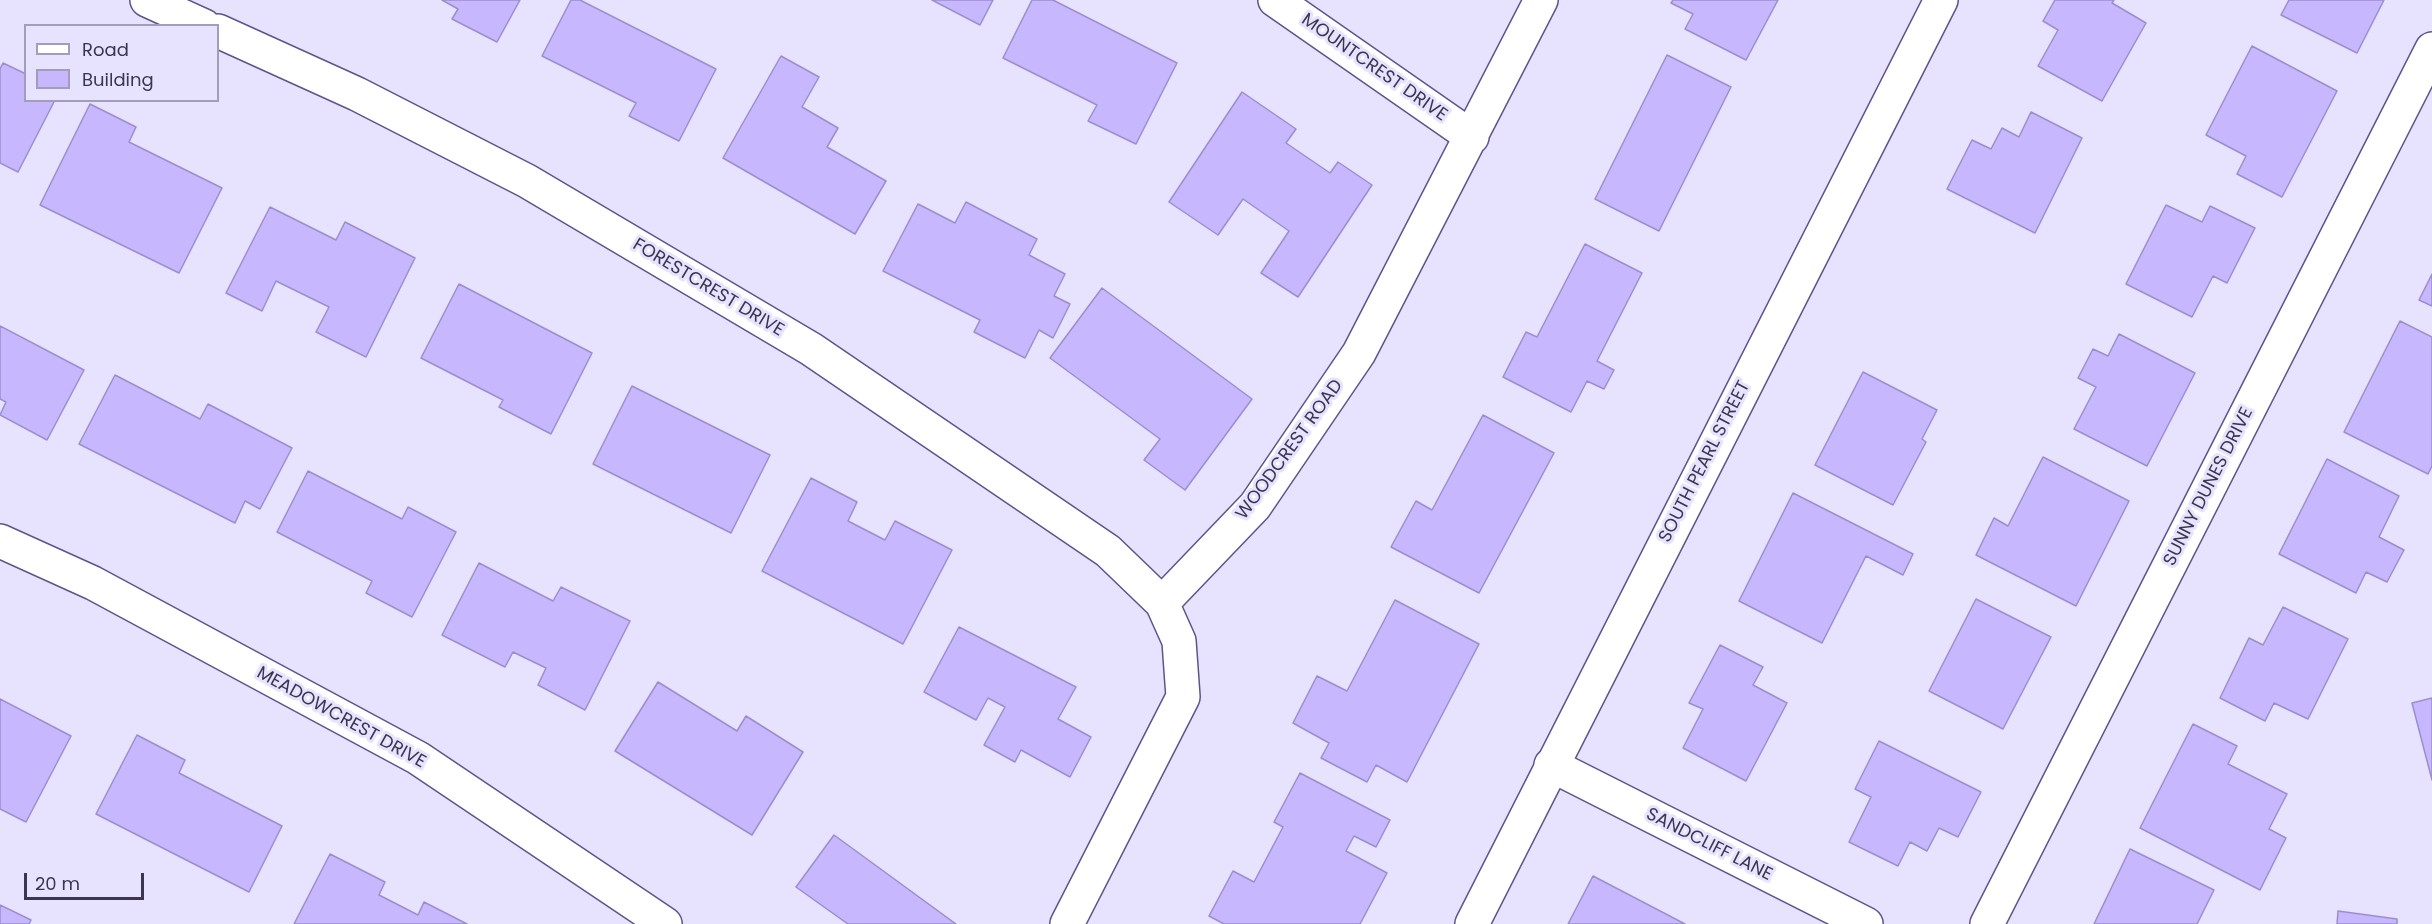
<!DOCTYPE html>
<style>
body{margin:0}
#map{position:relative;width:2432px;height:924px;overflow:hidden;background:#e7e2fd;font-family:Poppins,sans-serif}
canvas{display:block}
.legend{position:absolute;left:24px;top:24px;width:195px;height:78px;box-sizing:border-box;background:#e7e2fd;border:2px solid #a29db8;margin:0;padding:8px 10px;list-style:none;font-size:18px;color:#3b3550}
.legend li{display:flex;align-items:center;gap:12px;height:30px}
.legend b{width:30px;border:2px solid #a29db8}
.scale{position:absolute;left:24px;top:873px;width:120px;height:27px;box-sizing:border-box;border:3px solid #3b3550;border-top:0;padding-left:8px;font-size:18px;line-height:21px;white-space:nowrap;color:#3b3550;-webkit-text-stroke:4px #e7e2fd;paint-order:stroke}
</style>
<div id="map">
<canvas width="2432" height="924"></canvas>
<ul class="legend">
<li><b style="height:8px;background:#fff"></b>Road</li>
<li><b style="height:16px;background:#c7b7ff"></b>Building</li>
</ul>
<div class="scale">20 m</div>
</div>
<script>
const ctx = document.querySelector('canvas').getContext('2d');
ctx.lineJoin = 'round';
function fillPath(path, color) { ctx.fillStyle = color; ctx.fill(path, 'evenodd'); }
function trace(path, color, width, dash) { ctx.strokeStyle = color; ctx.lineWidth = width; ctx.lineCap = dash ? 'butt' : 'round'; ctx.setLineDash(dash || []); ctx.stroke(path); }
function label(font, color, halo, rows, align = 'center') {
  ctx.font = font + ' Poppins,sans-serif'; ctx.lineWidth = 6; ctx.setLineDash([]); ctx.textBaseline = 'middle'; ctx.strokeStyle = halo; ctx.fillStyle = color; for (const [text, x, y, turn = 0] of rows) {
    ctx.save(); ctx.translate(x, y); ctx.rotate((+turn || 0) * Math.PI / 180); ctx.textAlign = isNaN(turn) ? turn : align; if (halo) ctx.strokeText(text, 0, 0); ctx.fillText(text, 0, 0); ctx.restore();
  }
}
const building = new Path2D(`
 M442 0H520L497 42 452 19 458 9Z
 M571 0H580L716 69 679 141 629 116 636 103 542 56Z
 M932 0H993L980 25Z
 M1032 0H1053L1177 63 1136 144 1088 121 1097 105 1003 58Z
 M1673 0H1778L1746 60 1685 29 1693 14 1671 3Z
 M2055 0H2114L2112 3 2146 23 2102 101 2038 66 2058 30 2043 21Z
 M2289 0H2384L2357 53 2281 15Z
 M2252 46 2337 91 2282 197 2237 174 2246 156 2206 135Z
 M1667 55 1731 87 1659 231 1595 199Z
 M781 56 819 77 802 107 838 128 827 147 886 181 855 234 723 158Z
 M3 63 26 74V100H55L18 172 0 163V69Z
 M1242 92 1296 129 1286 143 1330 173 1338 162 1372 185 1298 297 1261 273 1289 231 1243 199 1218 235 1169 202Z
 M90 104 136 127 129 142 222 188 179 273 40 205Z
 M2031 112 2082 138 2035 233 1947 189 1972 140 1991 149 2002 128 2019 137Z
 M966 202 1037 239 1029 255 1065 274 1054 296 1070 304 1053 338 1039 330 1025 358 974 332 980 320 883 271 918 204 955 223Z
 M2166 205 2202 222 2210 206 2255 228 2227 283 2213 276 2192 317 2126 284Z
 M270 207 336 240 345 222 415 258 366 357 316 332 329 307 276 281 262 311 226 293Z
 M1585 244 1642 273 1597 361 1614 370 1604 389 1587 381 1571 412 1503 377 1526 332 1537 337Z
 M2432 274V306L2419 300Z
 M459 284 592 353 551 434 499 407 503 400 421 358Z
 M1102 288 1252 399 1185 490 1144 460 1160 439 1050 358Z
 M2400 321 2432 337V466L2428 474 2344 432Z
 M0 326 84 370 47 440 0 415 6 402 0 399Z
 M2119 334 2195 373 2147 466 2074 429 2096 387 2078 378 2093 349 2108 356Z
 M1863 372 1937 410 1922 439 1926 442 1893 505 1815 465Z
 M115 375 200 419 208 404 292 448 260 509 245 501 235 523 79 444Z
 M632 386 770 455 731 533 593 464Z
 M1483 415 1554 453 1479 593 1391 547 1416 501 1432 510Z
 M2043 457 2129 501 2076 606 1976 555 1994 518 2008 526Z
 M2327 459 2399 496 2379 537 2404 550 2387 582 2366 572 2356 593 2279 554Z
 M308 471 402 519 408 507 456 532 412 617 366 593 372 581 277 532Z
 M811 478 857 502 848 521 885 540 895 521 952 550 903 644 762 571Z
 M1793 493 1913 554 1903 575 1866 556 1822 643 1739 601Z
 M479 563 553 601 561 587 630 621 585 710 538 685 546 668 513 652 505 667 442 635Z
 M1976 599 2051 637 2003 729 1929 691Z
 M1395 600 1479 644 1407 782 1376 765 1367 782 1321 758 1329 743 1293 723 1317 676 1347 691Z
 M2283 607 2348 639 2308 719 2274 703 2265 721 2220 698 2249 638 2263 645Z
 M959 627 1076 687 1058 719 1091 737 1070 777 1021 750 1015 762 984 745 1005 707 988 698 976 720 924 692Z
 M1720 645 1763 667 1753 685 1787 703 1746 781 1683 748 1703 709 1689 703Z
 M658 682 737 731 746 716 803 752 752 835 615 751Z
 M2432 698V780L2412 703Z
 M0 699 71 736 26 822 0 809Z
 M2193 724 2237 746 2228 764 2287 794 2269 829 2286 838 2260 890 2140 828Z
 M137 735 185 760 179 773 282 826 249 892 96 814Z
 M1879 741 1981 792 1958 837 1939 828 1927 851 1910 842 1898 866 1849 842 1871 797 1855 789Z
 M1300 773 1390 820 1376 847 1354 836 1346 851 1387 873 1360 924H1224L1209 916 1233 871 1254 882 1283 827 1274 822Z
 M834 835 956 924H848L796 887Z
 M2130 849 2214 890 2197 924H2094Z
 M330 854 385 882 379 895 418 915 424 902 467 924H294Z
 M1593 876 1685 924H1568Z
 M0 905 31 920 29 924H0Z
 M2338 911 2397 919V924H2337Z`);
fillPath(building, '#c7b7ff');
trace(building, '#9c8ecd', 1.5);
const street = new Path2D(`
 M147 0 204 26
 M1275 0 1472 137
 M218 31 357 94 527 181 811 349 1108 551 1162 603
 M0 541 93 583 418 758 665 924
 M1551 765 1866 924
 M1067 924 1183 697 1179 641 1162 603 1255 506 1359 353 1541 0
 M1987 924 2432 49`);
const secondary = new Path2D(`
 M1472 924 1941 0`);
trace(street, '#60528c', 36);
trace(secondary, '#60528c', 36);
trace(street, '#fff', 33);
trace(secondary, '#fff', 33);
label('18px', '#3b3550', '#e7e2fd', [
 ["MOUNTCREST DRIVE",1374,68,35],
 ["FORESTCREST DRIVE",708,288,31],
 ["WOODCREST ROAD",1290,450,-54],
 ["SOUTH PEARL STREET",1705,462,-63],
 ["SUNNY DUNES DRIVE",2209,487,-63],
 ["MEADOWCREST DRIVE",341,718,29],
 ["SANDCLIFF LANE",1709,845,27]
]);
</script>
